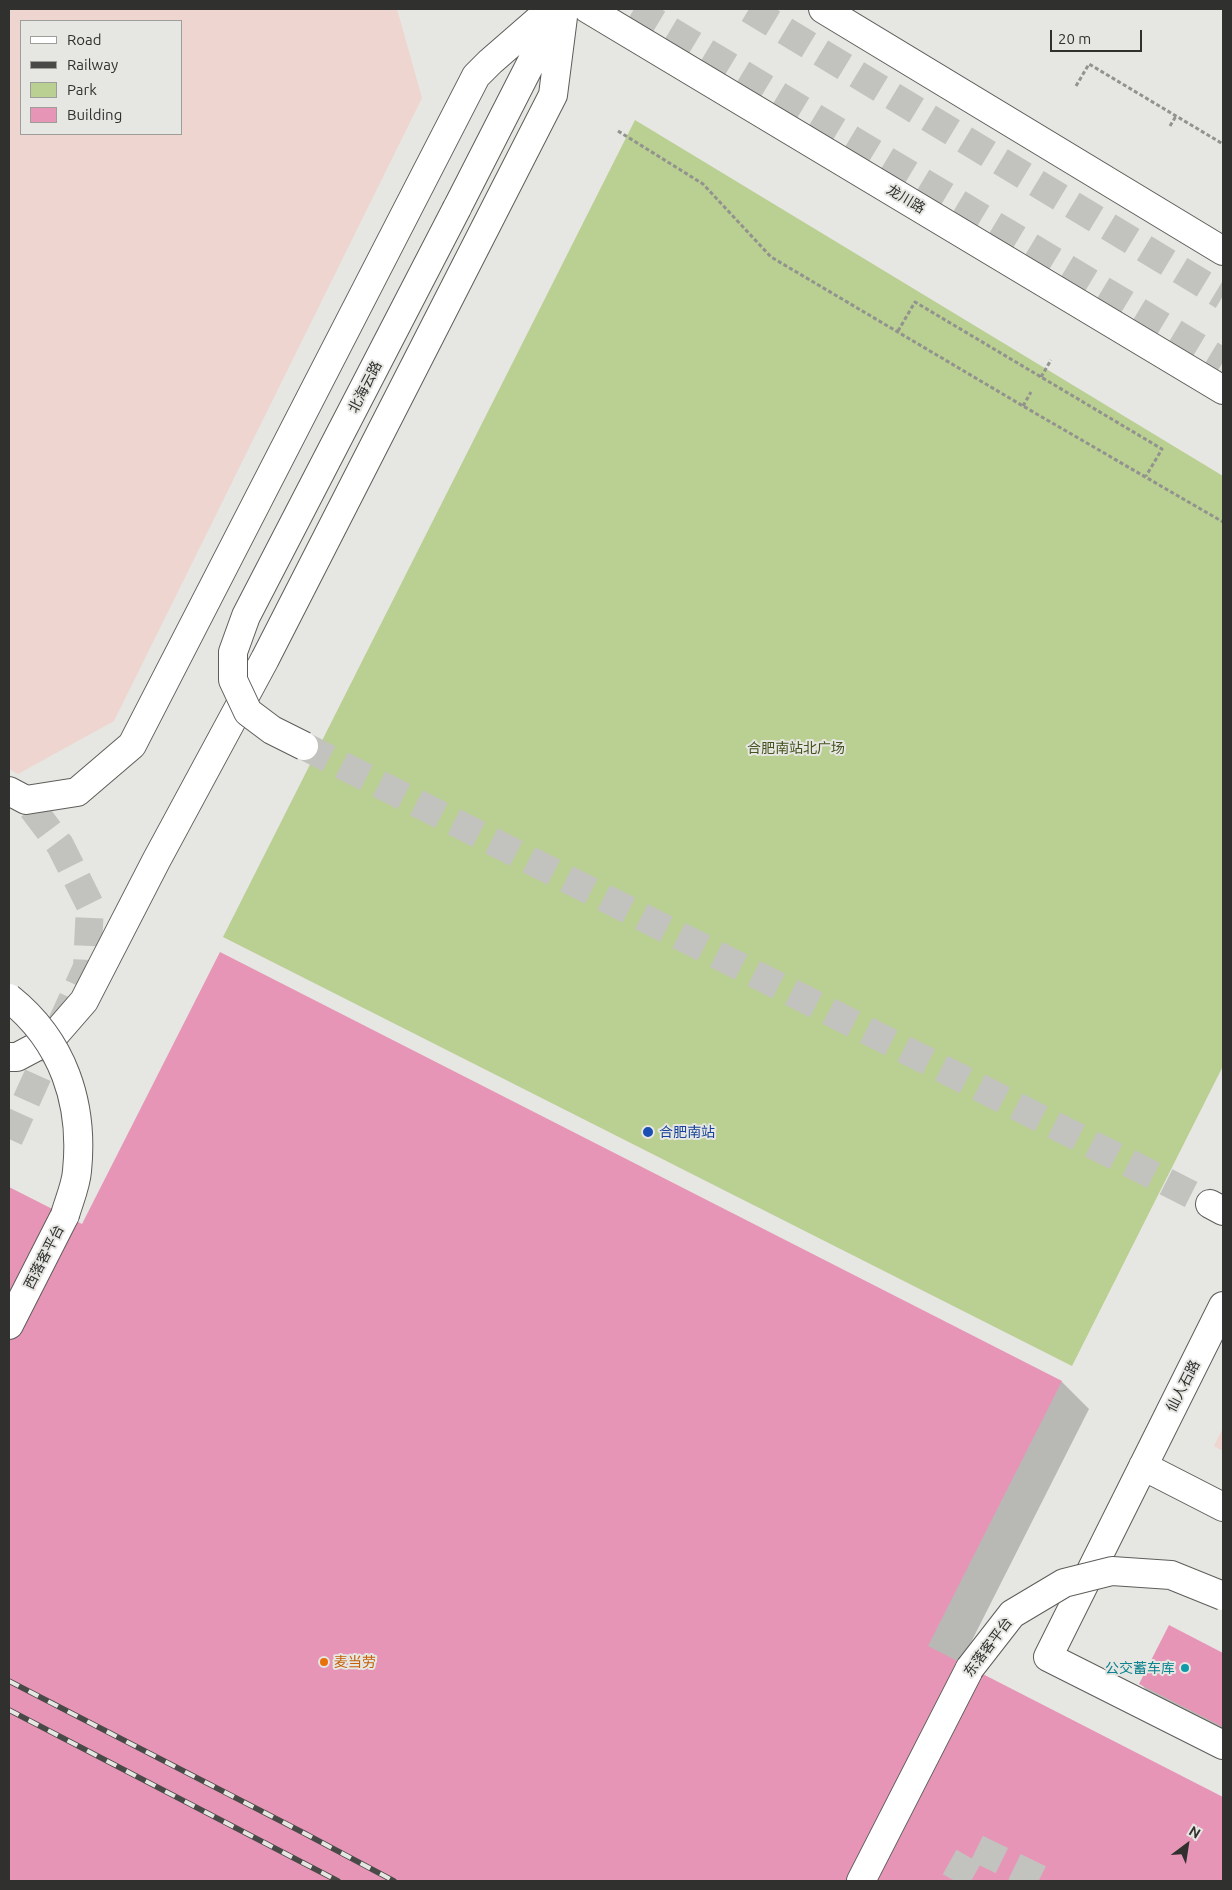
<!DOCTYPE html>
<meta charset="utf-8">
<style>
body{margin:0}
#map{position:relative;width:1232px;height:1890px;overflow:hidden;background:#e6e6e2;font-family:Ubuntu,sans-serif}
canvas{display:block}
.frame{position:absolute;inset:0;border:10px solid #30302e;pointer-events:none}
.legend{position:absolute;left:20px;top:20px;width:162px;height:115px;box-sizing:border-box;background:#e6e6e2;border:1px solid #9d9d9a;margin:0;padding:6px 9px;list-style:none;font-size:15px;color:#30302e}
.legend li{display:flex;align-items:center;gap:10px;height:25px}
.legend b{width:25px;border:1px solid #9d9d9a}
.north{position:absolute;left:1162px;top:1820px;width:50px;height:50px;-webkit-text-stroke:4px #e6e6e2;paint-order:stroke;rotate:31deg;font-size:14px;font-weight:700;line-height:20px;text-align:center;color:#30302e}
.north::after{content:'';display:block;margin:auto;width:18px;height:22px;background:#30302e;clip-path:polygon(50% 0,100% 100%,50% 72%,0 100%)}
.scale{position:absolute;left:1050px;top:30px;width:92px;height:22px;box-sizing:border-box;border:2px solid #30302e;border-top:0;padding-left:6px;font-size:15px;line-height:18px;white-space:nowrap;color:#30302e;-webkit-text-stroke:4px #e6e6e2;paint-order:stroke}
</style>
<div id="map">
<canvas width="1232" height="1890"></canvas>
<div class="frame"></div>
<ul class="legend">
<li><b style="height:6px;background:#fff"></b>Road</li>
<li><b style="height:6px;background:#494947"></b>Railway</li>
<li><b style="height:14px;background:#bacf92"></b>Park</li>
<li><b style="height:14px;background:#e695b6"></b>Building</li>
</ul>
<div class="north">N</div>
<div class="scale">20 m</div>
</div>
<script>
const ctx = document.querySelector('canvas').getContext('2d');
ctx.lineJoin = 'round';
function fillPath(path, color) { ctx.fillStyle = color; ctx.fill(path, 'evenodd'); }
function trace(path, color, width, dash) { ctx.strokeStyle = color; ctx.lineWidth = width; ctx.lineCap = dash ? 'butt' : 'round'; ctx.setLineDash(dash || []); ctx.stroke(path); }
function label(font, color, halo, rows, align = 'center') {
  ctx.font = font + ' Ubuntu,"Noto Sans SC",sans-serif'; ctx.lineWidth = 4; ctx.setLineDash([]); ctx.textBaseline = 'middle'; ctx.strokeStyle = halo; ctx.fillStyle = color; for (const [text, x, y, turn = 0] of rows) {
    ctx.save(); ctx.translate(x, y); ctx.rotate((+turn || 0) * Math.PI / 180); ctx.textAlign = isNaN(turn) ? turn : align; if (halo) ctx.strokeText(text, 0, 0); ctx.fillText(text, 0, 0); ctx.restore();
  }
}
fillPath(new Path2D(`
 M9 9H397L422 98 114 721 18 774 9 769ZM21 21H181V134H21Z
 M1223 1428V1451L1214 1446Z`), '#efd5cf');
fillPath(new Path2D(`
 M635 120 1223 476V1066L1072 1366 223 937Z`), '#bacf92');
fillPath(new Path2D(`
 M220 954 1062 1382 1089 1409 960 1664 1223 1798V1881H9V1189L82 1226Z
 M1169 1627 1223 1654V1729L1147 1691 1141 1684Z`), '#0003');
fillPath(new Path2D(`
 M220 952 1062 1381 928 1646 1223 1797V1881H9V1187L82 1224Z
 M1169 1625 1223 1653V1727L1139 1684Z`), '#e695b6');
trace(new Path2D(`
 M304 746 1210 1204
 M9 1139 87 967 90 905 60 845 26 800
 M955 1881 974 1847 1044 1881`), '#c2c2be', 28, [28, 14]);
trace(new Path2D(`
 M634 9 1223 362
 M749 9 1223 296`), '#c2c2be', 28, [28, 14]);
const minor = new Path2D(`
 M457 208 557 12
 M9 791 26 800 77 792 132 745 476 76 490 62 551 9
 M9 1057H17L51 1039 84 1001 156 861 265 659 553 95 564 9
 M1210 1204 1223 1211
 M1223 1306 1048 1657 1223 1745
 M1143 1466 1223 1507`);
const major = new Path2D(`
 M588 9 1223 390
 M823 9 1223 251
 M9 1325 65 1215
 M861 1881 970 1668`);
trace(minor, '#5e5d5a', 30);
trace(major, '#5e5d5a', 30);
trace(new Path2D(`
 M1076 86 1089 64 1223 144
 M1170 126 1176 116
 M618 131 703 184 771 257 1023 406 1223 522
 M898 331 915 302 1162 449 1146 476
 M1041 377 1051 360
 M1023 406 1031 392`), '#92928e', 3, [4, 2.5]);
trace(minor, '#fff', 28);
trace(major, '#fff', 28);
const rail = new Path2D(`
 M9 1681 302 1832 394 1881
 M9 1710 338 1881`);
trace(rail, '#494947', 5.5);
trace(rail, '#e6e6e2', 4, [11]);
const minorBridge = new Path2D(`
 M304 746 272 730 248 712 233 680V652L246 616 457 208`);
const majorBridge = new Path2D(`
 M9 998C63 1041 84 1103 77 1171 76 1185 69 1201 65 1215
 M970 1668 1012 1614 1064 1583 1112 1571 1171 1575 1223 1596`);
trace(minorBridge, '#5e5d5a', 30, []);
trace(majorBridge, '#5e5d5a', 30, []);
trace(minorBridge, '#fff', 28);
trace(majorBridge, '#fff', 28);
for (const [x, y, r, color] of [
 [648,1132,6,"#1a4fb4"],
 [324,1662,5,"#e8710a"],
 [1185,1668,5,"#0f9aa8"]
]) { const dot = new Path2D(); dot.arc(x, y, r, 0, 2 * Math.PI); ctx.fillStyle = color; ctx.fill(dot); trace(dot, '#e6e6e2', 2); }
label('14px', '#30302e', '#e6e6e2', [
 ["龙川路",906,199,31],
 ["北海云路",365,387,-63],
 ["西落客平台",44,1257,-63],
 ["仙人石路",1183,1386,-63],
 ["东落客平台",988,1647,-53]
]);
label('14px', '#44531d', '#e6e6e2', [
 ["合肥南站北广场",796,748]
]);
label('14px', '#164399', '#e6e6e2', [
 ["合肥南站",659,1132]
], 'left');
label('14px', '#c56008', '#e6e6e2', [
 ["麦当劳",334,1662]
], 'left');
label('14px', '#0d838f', '#e6e6e2', [
 ["公交蓄车库",1175,1668]
], 'right');
</script>
